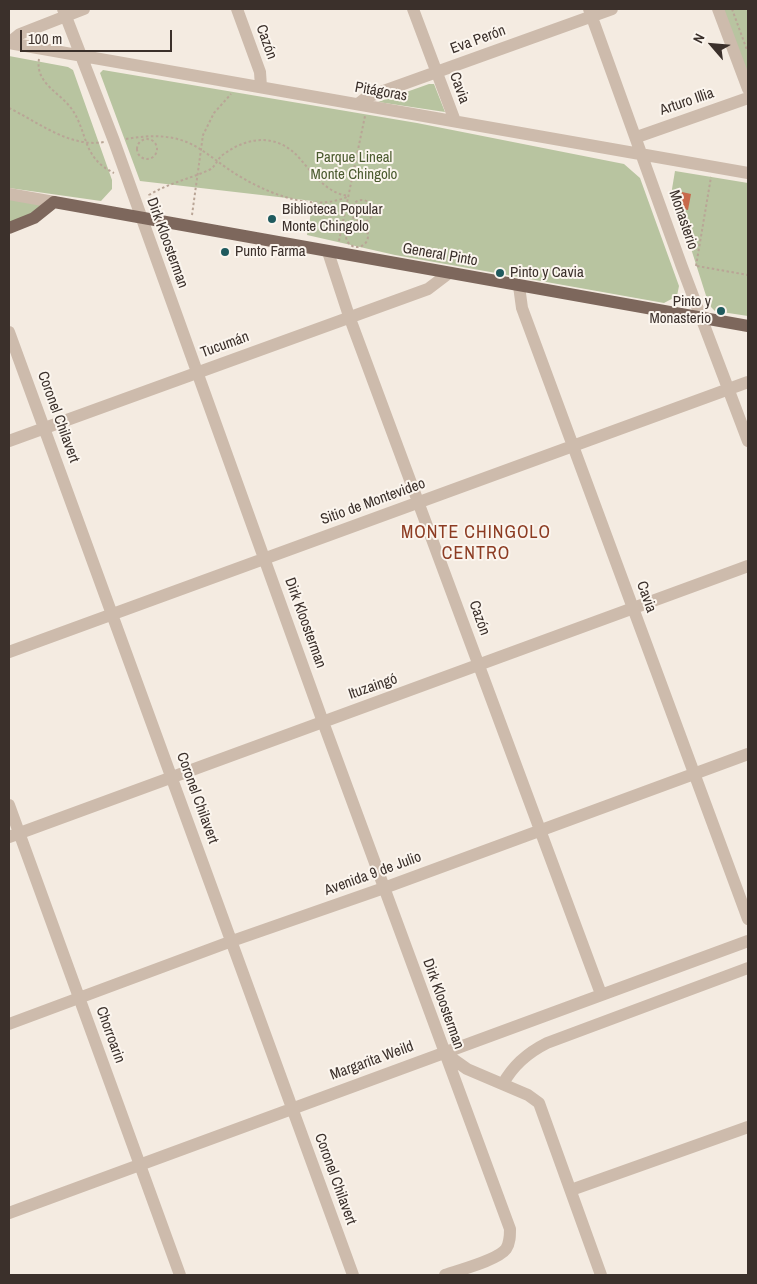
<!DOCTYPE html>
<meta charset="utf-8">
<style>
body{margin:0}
#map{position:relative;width:757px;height:1284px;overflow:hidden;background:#f4ebe1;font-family:"Archivo Narrow",sans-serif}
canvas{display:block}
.frame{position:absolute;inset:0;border:10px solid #3b302b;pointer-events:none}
.north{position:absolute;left:687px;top:20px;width:50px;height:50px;-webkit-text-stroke:4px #fbf5ee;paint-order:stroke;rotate:297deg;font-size:14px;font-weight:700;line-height:20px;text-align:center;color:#3b302b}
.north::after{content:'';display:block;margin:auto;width:18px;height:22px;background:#3b302b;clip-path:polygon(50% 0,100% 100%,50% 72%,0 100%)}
.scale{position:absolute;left:20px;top:30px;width:152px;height:22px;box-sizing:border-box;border:2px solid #3b302b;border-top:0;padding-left:6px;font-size:15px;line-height:18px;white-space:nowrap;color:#3b302b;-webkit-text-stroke:4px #fbf5ee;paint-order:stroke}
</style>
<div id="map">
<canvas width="757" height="1284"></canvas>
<div class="frame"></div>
<div class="north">N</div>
<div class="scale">100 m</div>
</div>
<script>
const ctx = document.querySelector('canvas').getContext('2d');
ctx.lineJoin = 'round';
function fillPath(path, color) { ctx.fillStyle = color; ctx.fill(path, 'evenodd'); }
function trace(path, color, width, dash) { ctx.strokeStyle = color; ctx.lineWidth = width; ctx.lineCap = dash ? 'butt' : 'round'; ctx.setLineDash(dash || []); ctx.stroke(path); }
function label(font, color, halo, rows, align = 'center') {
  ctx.font = font + ' "Archivo Narrow",sans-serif'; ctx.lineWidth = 4; ctx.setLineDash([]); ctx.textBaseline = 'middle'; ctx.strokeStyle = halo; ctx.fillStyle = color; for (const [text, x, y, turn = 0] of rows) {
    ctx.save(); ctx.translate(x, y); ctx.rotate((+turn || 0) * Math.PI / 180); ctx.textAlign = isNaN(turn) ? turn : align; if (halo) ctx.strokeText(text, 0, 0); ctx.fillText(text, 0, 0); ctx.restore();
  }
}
fillPath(new Path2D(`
 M718 9H748V89Z
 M9 56 68 67 73 70 112 180V189L101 201 9 188Z
 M103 70 417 123 624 164 640 178 679 286 677 296 664 303 395 255 307 235 313 201 140 181 100 73Z
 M429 84H434L445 112 378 102Z
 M675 171 748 183V316L715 311 709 305 672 189Z
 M9 194 54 202 9 228Z`), '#b8c4a0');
fillPath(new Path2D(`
 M682 192 691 194 688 210 679 208Z`), '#c8694b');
trace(new Path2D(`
 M732 9 747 50
 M39 59C35 83 59 92 71 108 89 133 81 157 114 173
 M9 108C38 122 70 148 104 142
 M126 139C148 135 172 134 193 145 206 152 218 162 231 171 262 191 312 214 349 196
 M137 149a10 10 0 1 1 20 0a10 10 0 1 1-20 0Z
 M351 211a11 11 0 1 1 22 0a11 11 0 1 1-22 0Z
 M155 209 149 195C169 183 189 179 209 170 216 167 217 158 224 154 250 135 280 134 301 160 314 175 328 194 349 196
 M192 215 203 135 214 113 231 94
 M346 236a11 11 0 1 1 22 0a11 11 0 1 1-22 0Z
 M339 241 365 116
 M696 266 711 177
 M697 266 748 275`), '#b9a596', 2, [2.5, 2.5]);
trace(new Path2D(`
 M63 9 114 141 323 722 510 1229C510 1236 510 1243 506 1249 498 1260 459 1270 445 1275
 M237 9 260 72 261 87
 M413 9 455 121
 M589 9 682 267 748 441
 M718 9 748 89
 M9 43 748 173
 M9 43 20 34 84 9
 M358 104 367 97 612 9
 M637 137 748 98
 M9 194 54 202
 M328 252 349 316 601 994
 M519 286 522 308 748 919
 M9 332 353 1275
 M9 441 428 289 449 273
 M9 652 748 382
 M9 805 180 1275
 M9 837 748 566
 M9 1024 232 941 384 888 748 754
 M443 1052 467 1069 528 1095 539 1103 601 1275
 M503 1084C513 1065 527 1053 547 1043L748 968
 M571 1190 748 1127
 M9 1213 748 941`), '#cdbbac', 12);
trace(new Path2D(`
 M9 228 34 218 54 202 748 326`), '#7d675c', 12);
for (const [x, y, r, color] of [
 [272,219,5,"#1f5a5e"],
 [225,252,5,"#1f5a5e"],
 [500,273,5,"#1f5a5e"],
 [721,311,5,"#1f5a5e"]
]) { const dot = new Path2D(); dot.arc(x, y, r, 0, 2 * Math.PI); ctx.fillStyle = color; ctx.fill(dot); trace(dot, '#fbf5ee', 2); }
label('15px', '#3b302b', '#fbf5ee', [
 ["Eva Perón",478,40,-20],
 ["Cazón",266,42,70],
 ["Cavia",459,88,70],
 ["Pitágoras",381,92,10],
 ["Arturo Illia",687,102,-19],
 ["Monasterio",683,220,71],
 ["Dirk Kloosterman",167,243,70],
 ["General Pinto",440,255,10],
 ["Tucumán",225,345,-20],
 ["Coronel Chilavert",58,417,70],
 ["Sitio de Montevideo",373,502,-20],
 ["Cavia",646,597,70],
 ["Cazón",479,618,70],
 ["Dirk Kloosterman",305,623,70],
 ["Ituzaingó",373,687,-19],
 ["Coronel Chilavert",197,798,70],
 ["Avenida 9 de Julio",373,874,-20],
 ["Dirk Kloosterman",443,1004,70],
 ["Chorroarin",110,1035,70],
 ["Margarita Weild",372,1061,-20],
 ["Coronel Chilavert",335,1179,70]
]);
label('15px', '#4a5a2e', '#fbf5ee', [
 ["Parque Lineal",354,158],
 ["Monte Chingolo",354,175]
]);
label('15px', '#3b302b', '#fbf5ee', [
 ["Biblioteca Popular",282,210],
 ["Monte Chingolo",282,227],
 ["Punto Farma",235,252],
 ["Pinto y Cavia",510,273],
 ["Pinto y",711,302,"right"],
 ["Monasterio",711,319,"right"]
], 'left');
ctx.letterSpacing = '1px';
label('18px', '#8c3b22', '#fbf5ee', [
 ["MONTE CHINGOLO",476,533],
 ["CENTRO",476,554]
]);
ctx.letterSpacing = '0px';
</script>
